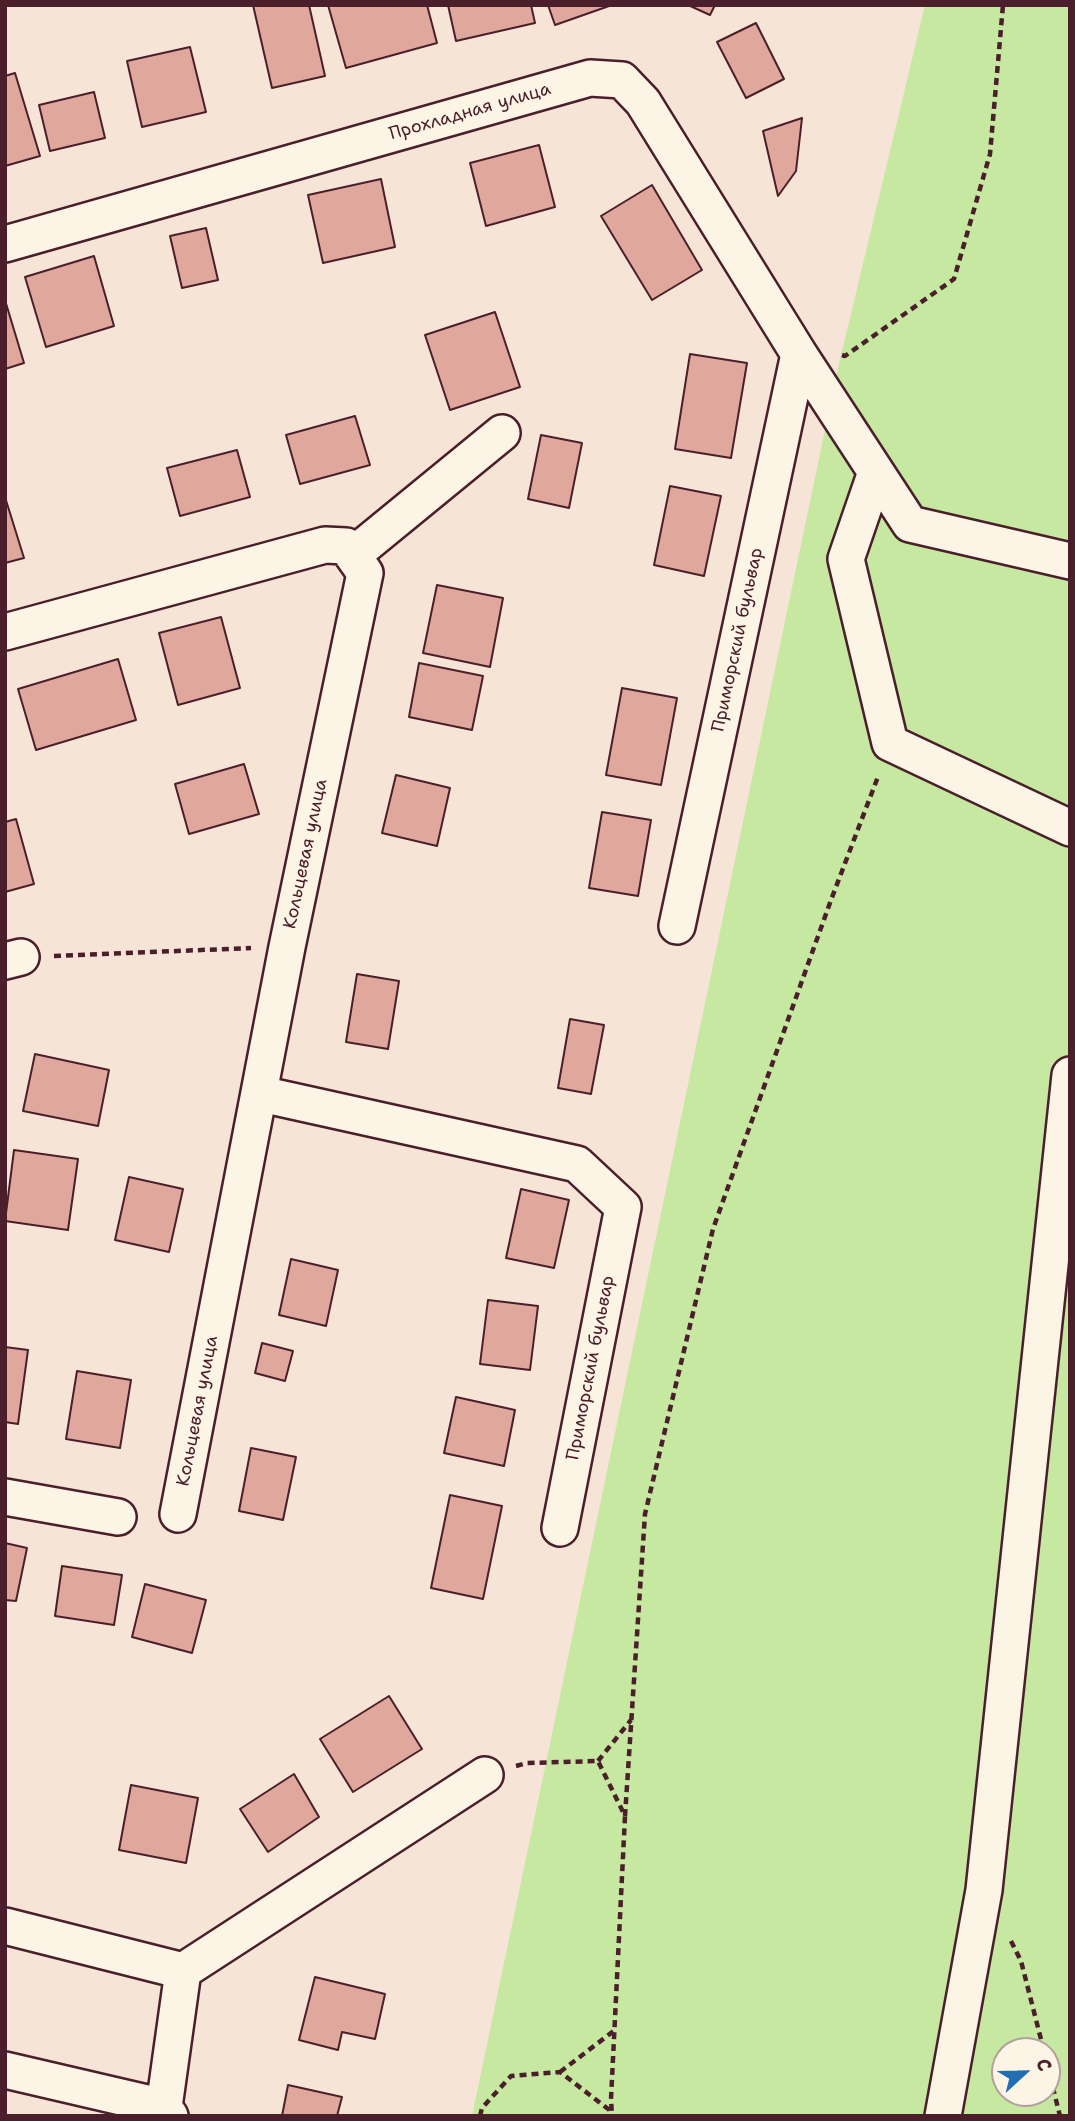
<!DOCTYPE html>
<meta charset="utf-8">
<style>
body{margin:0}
#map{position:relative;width:1075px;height:2121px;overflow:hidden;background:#f6e5d7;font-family:"Shantell Sans",sans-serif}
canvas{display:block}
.frame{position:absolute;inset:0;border:7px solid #4a1f2b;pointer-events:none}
.north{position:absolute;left:991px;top:2037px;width:70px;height:70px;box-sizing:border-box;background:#fcf5e5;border:2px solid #b59f9b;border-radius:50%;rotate:68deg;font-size:19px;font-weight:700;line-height:28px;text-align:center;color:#4a1f2b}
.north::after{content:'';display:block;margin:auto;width:24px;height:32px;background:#1f6fb2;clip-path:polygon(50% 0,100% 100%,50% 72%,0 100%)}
</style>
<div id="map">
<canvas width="1075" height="2121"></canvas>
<div class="frame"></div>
<div class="north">С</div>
</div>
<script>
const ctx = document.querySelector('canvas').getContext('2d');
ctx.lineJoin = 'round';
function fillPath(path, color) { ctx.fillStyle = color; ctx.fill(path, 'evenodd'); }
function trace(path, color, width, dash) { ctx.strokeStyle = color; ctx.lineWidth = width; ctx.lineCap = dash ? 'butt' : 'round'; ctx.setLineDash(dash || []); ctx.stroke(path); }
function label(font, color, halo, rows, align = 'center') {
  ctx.font = font + ' "Shantell Sans",sans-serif'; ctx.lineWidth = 5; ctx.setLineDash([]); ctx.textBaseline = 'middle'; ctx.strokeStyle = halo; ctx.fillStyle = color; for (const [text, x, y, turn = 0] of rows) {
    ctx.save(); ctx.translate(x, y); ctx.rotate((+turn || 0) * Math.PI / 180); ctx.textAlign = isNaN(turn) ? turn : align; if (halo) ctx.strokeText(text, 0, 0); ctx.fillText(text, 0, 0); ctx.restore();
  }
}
fillPath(new Path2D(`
 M925 5H1070V2116H472L838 368ZM1005 2051H1047V2093H1005Z`), '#c6e8a1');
const building = new Path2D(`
 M253 5H309L325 76 272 88Z
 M328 5H427L437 43 346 68Z
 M448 5H531L535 23 456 41Z
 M548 5H612L555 25Z
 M688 5H715L710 15Z
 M756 23 784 79 746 98 717 42Z
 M190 47 206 112 142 127 127 61Z
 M15 73 40 156 5 166V76Z
 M94 92 105 138 50 151 39 105Z
 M802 118 796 171 778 196 763 131Z
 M539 145 555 207 486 226 470 163Z
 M381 179 395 247 323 263 308 195Z
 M652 185 702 270 652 300 601 216Z
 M206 228 218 280 182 288 170 236Z
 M94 256 114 326 46 347 25 277Z
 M5 300 24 363 5 369Z
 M495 312 520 387 450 410 425 335Z
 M690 354 747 363 731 458 675 449Z
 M355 416 370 465 300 484 286 435Z
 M541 435 582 443 569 508 528 499Z
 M237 450 250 497 180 516 167 468Z
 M670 486 721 496 704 576 654 565Z
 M5 497 24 558 5 563Z
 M437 585 503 598 490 667 423 653Z
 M221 617 240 688 178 705 159 633Z
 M118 659 136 720 36 750 18 689Z
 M419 663 483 676 472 730 409 717Z
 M622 688 677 698 661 785 606 775Z
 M244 764 259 814 189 834 175 784Z
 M396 775 450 788 437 846 382 833Z
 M602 812 651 820 638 896 589 888Z
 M16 819 34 884 5 892V822Z
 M357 974 399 981 388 1049 346 1042Z
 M570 1019 604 1025 591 1094 558 1088Z
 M35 1054 109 1070 98 1126 23 1111Z
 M14 1150 78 1159 68 1230 5 1221Z
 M129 1177 183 1189 169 1252 115 1240Z
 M521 1189 569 1200 554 1268 506 1258Z
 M291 1259 338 1270 326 1326 279 1315Z
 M488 1300 538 1306 530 1370 480 1364Z
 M262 1343 293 1351 285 1381 255 1373Z
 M5 1347 28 1350 18 1424 5 1422Z
 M77 1371 131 1380 120 1448 66 1439Z
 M456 1397 515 1410 504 1466 444 1453Z
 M251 1448 296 1457 283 1520 239 1511Z
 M450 1495 502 1506 483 1599 431 1588Z
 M5 1543 27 1548 16 1601 5 1600Z
 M62 1566 122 1575 114 1625 55 1616Z
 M145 1584 206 1600 192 1653 132 1637Z
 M389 1696 422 1749 353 1792 320 1739Z
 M294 1774 319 1817 268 1852 240 1809Z
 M131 1785 198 1798 186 1863 119 1850Z
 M315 1977 385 1994 375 2039 342 2032 338 2050 299 2040Z
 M288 2085 342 2097 337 2116H282Z`);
fillPath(building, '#e0a79d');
trace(building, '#4a1f2b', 2);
const minor = new Path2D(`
 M5 244 590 78 622 80 643 102 799 354 910 524 1070 561
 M876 472 846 559 890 743 1070 828
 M353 555 502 433
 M5 632 325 545 346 546 365 573 287 947 178 1514
 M677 926 799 354
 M5 961 21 957
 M261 1094 577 1164 623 1207 560 1528
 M5 1497 118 1517
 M5 1926 183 1971 485 1775
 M5 2070 164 2107 170 2116
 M164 2107 183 1971
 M943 2116 984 1890 1070 1075`);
trace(minor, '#4a1f2b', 40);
trace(new Path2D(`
 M842 355 845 356 954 279 990 154 1003 5
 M54 956 251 948
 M598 1761 631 1720
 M516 1766 527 1763 598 1761 625 1816 611 2099 612 2116
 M625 1816 645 1514 713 1229 831 900 879 774
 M1011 1941 1021 1961 1044 2051
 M1047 2064 1060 2116
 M560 2072 615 2030
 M480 2116 482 2108 511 2076 560 2072 612 2112`), '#4a1f2b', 4.5, [7, 5]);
trace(minor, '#fcf5e5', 35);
label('18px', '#4a1f2b', '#fcf5e5', [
 ["Прохладная улица",470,112,-16],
 ["Приморский бульвар",738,640,-78],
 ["Кольцевая улица",306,854,-78],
 ["Приморский бульвар",591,1368,-79],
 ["Кольцевая улица",198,1411,-79]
]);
</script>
